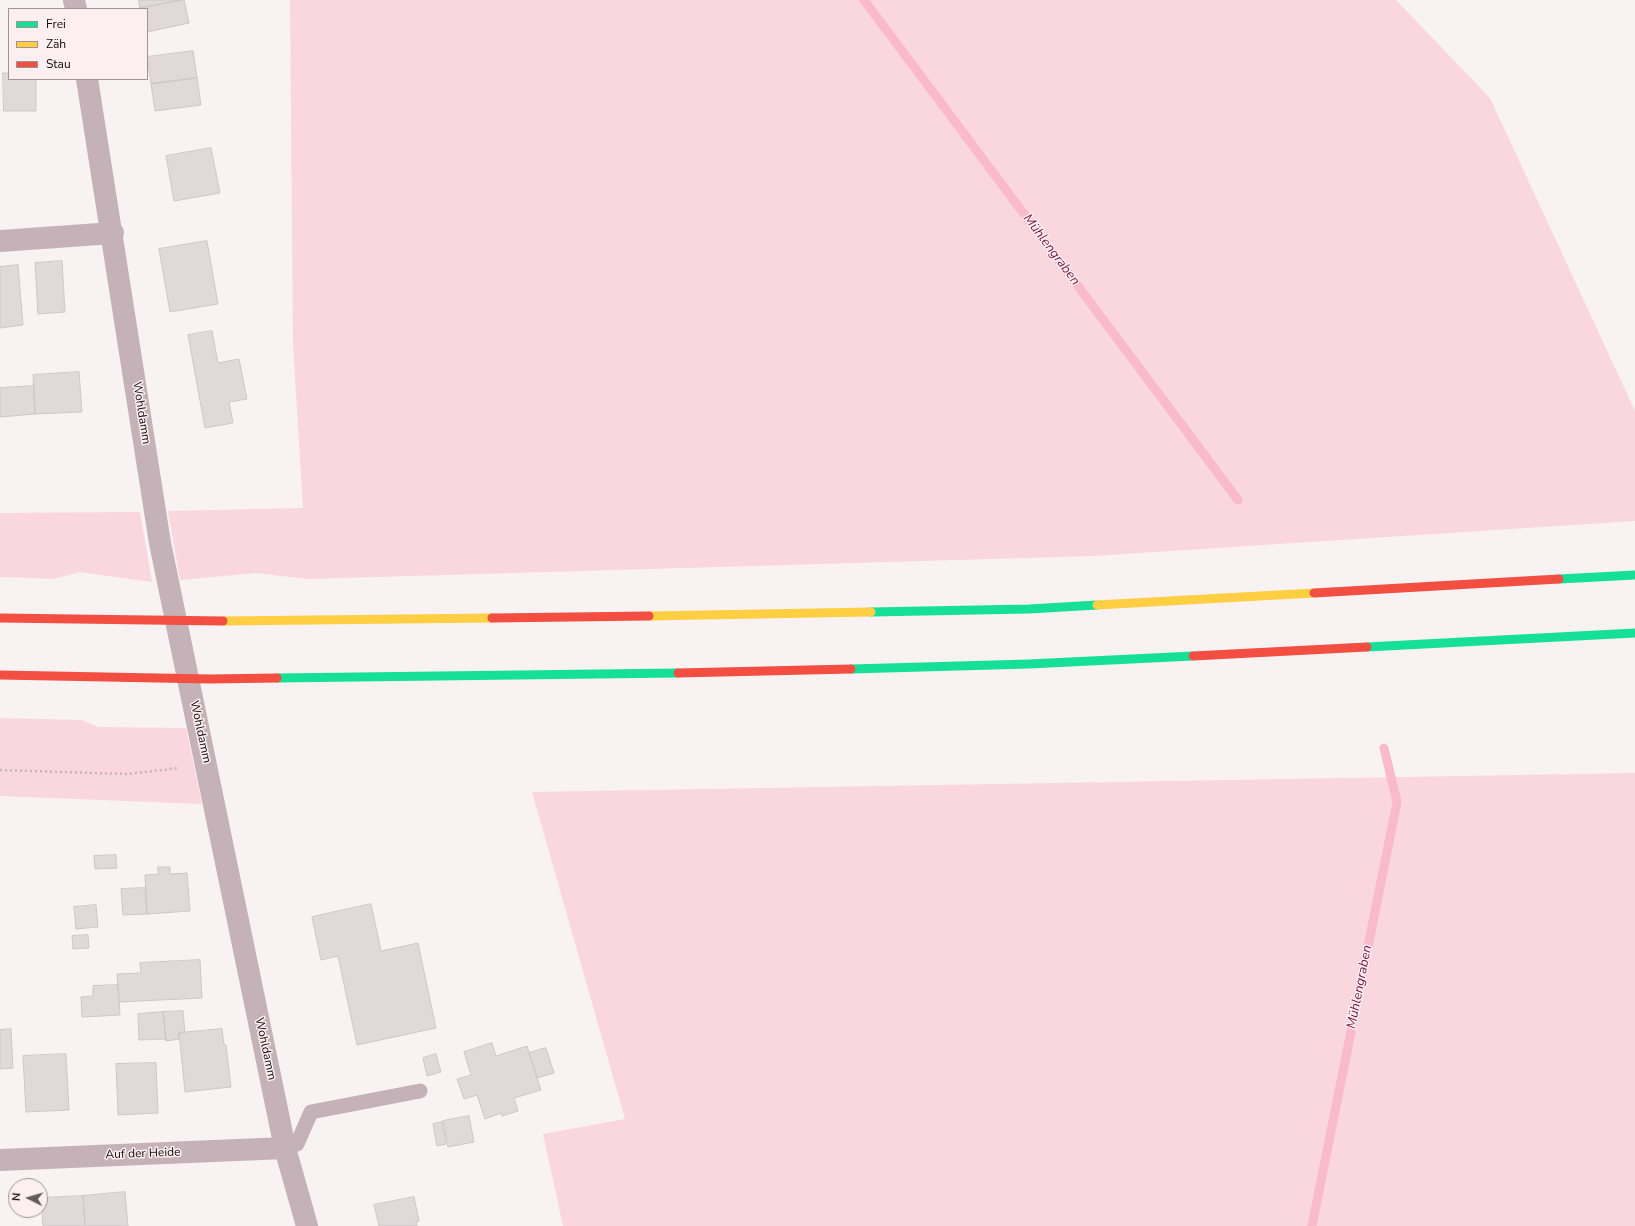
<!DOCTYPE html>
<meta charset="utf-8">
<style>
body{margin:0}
#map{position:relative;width:1635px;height:1226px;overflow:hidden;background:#f8f2f3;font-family:"Nunito Sans",sans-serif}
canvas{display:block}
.legend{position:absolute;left:8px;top:8px;width:140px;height:72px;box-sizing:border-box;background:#fbeff2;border:1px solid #9e9396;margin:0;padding:5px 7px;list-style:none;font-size:12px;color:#13090c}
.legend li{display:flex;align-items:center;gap:8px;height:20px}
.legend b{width:20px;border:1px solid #9e9396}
.north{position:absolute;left:8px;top:1178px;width:40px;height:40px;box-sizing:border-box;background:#fbeff2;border:1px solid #9e9396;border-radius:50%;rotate:275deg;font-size:11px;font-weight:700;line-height:16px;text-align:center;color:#13090c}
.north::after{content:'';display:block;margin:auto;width:14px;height:18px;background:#635b5d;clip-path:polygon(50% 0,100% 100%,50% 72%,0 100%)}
</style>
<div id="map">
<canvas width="1635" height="1226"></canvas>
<ul class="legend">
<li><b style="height:5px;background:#16e098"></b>Frei</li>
<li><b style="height:5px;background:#ffcf43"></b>Zäh</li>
<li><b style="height:5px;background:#f24e42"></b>Stau</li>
</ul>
<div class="north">N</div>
</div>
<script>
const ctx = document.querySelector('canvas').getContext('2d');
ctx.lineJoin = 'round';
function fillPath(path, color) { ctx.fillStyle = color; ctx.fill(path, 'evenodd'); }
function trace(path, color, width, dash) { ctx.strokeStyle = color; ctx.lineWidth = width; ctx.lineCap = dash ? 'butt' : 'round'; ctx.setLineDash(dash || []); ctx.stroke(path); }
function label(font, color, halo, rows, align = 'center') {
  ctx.font = font + ' "Nunito Sans",sans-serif'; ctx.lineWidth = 3; ctx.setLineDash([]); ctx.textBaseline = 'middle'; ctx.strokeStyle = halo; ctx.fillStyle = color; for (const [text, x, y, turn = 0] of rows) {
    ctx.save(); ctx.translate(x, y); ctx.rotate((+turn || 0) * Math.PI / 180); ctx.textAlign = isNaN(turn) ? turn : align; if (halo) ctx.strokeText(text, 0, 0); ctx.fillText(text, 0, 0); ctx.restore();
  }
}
fillPath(new Path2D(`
 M290 0H1396L1490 98 1635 411V521L1093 556 308 579 256 573 180 580 168 511 303 508 293 345Z
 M140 512 152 582 80 572 53 579 0 577V513Z
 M0 718 82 720 98 727 186 728 202 804 0 796Z
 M1635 773V1226H563L543 1134 625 1119 532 792Z`), '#fad6df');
trace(new Path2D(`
 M864 0 1238 500
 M1312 1226 1397 802 1384 748`), '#f9bbcc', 9);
const building = new Path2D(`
 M139 0H182L140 8Z
 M184 0 189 23 147 32V9L140 8Z
 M193 51 197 78 151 84 147 57Z
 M3 73H9V79H36V111H4Z
 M197 78 201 105 155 111 151 84Z
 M211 148 220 193 174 201 166 156Z
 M207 241 218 304 170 312 159 249Z
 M62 261 65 312 38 314 35 263Z
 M18 265 23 325 0 328V267Z
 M212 331 218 363 239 359 247 399 229 402 233 423 205 428 188 335Z
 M79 372 82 412 35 414 33 375Z
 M34 386 35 414 0 417V388Z
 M116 855 117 868 95 869 94 856Z
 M158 867H170V874L187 873 190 911 147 914 145 875 158 874Z
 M145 888 147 914 123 915 121 889Z
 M371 904 381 951 418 943 436 1028 357 1045 338 956 321 960 312 917Z
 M96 905 98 927 76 929 74 907Z
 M88 935 89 948 73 949 72 936Z
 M200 960 202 998 119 1002 117 974 141 973 140 963Z
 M118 985 120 1015 82 1017 81 997 93 996V986Z
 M183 1011 185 1033H179V1039L166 1041 163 1012Z
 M163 1012 166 1041 165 1039 139 1040 138 1014Z
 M11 1029 13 1068 0 1069V1030Z
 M222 1029 224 1045H226L231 1087 185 1092 179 1033Z
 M492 1043 496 1056 527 1046 541 1090 514 1098 518 1111 502 1116 501 1113 485 1119 477 1095 464 1099 457 1079 471 1075 464 1052Z
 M546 1048 554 1073 537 1078 529 1053Z
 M66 1054 69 1110 26 1112 23 1056Z
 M436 1054 441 1072 427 1076 423 1058Z
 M156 1063 158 1113 118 1115 116 1064Z
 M469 1116 474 1142 448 1147 443 1121Z
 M442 1122 446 1144 437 1146 433 1124Z
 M125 1192 128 1226H85L83 1196Z
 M83 1196 85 1226H43L41 1198Z
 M414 1197 419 1221 416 1222 417 1226H379L374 1205Z`);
fillPath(building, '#e0d8d9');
trace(building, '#cfc6c8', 1);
trace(new Path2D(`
 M0 770 127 774 179 768`), '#c2b6b9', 2.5, [2, 3]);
trace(new Path2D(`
 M285 1148 297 1144 311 1112 420 1091`), '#c5b2b8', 15);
trace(new Path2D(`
 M74 0 76 9
 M87 79 160 543 285 1148 307 1226
 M0 241 113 233
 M0 1160 285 1148`), '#c5b2b8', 22);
trace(new Path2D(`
 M1559 579 1635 575
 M871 612 1029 609 1097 605
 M1367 647 1635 633
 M851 669 1029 664 1193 656
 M277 678 678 673`), '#16e098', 9);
trace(new Path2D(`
 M1097 605 1314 593
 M649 616 871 612
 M223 621 492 618`), '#ffcf43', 9);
trace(new Path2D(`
 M1314 593 1559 579
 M0 618 223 621
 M492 618 649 616
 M1193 656 1367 647
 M678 673 851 669
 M0 675 210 679 277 678`), '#f24e42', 9);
label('12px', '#13090c', '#fbeff2', [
 ["Wohldamm",141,413,81],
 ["Wohldamm",200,732,78],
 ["Wohldamm",265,1049,78],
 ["Auf der Heide",143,1154,-2]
]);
label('italic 13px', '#76133d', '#fbeff2', [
 ["Mühlengraben",1051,250,53],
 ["Mühlengraben",1360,987,-79]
]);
</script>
